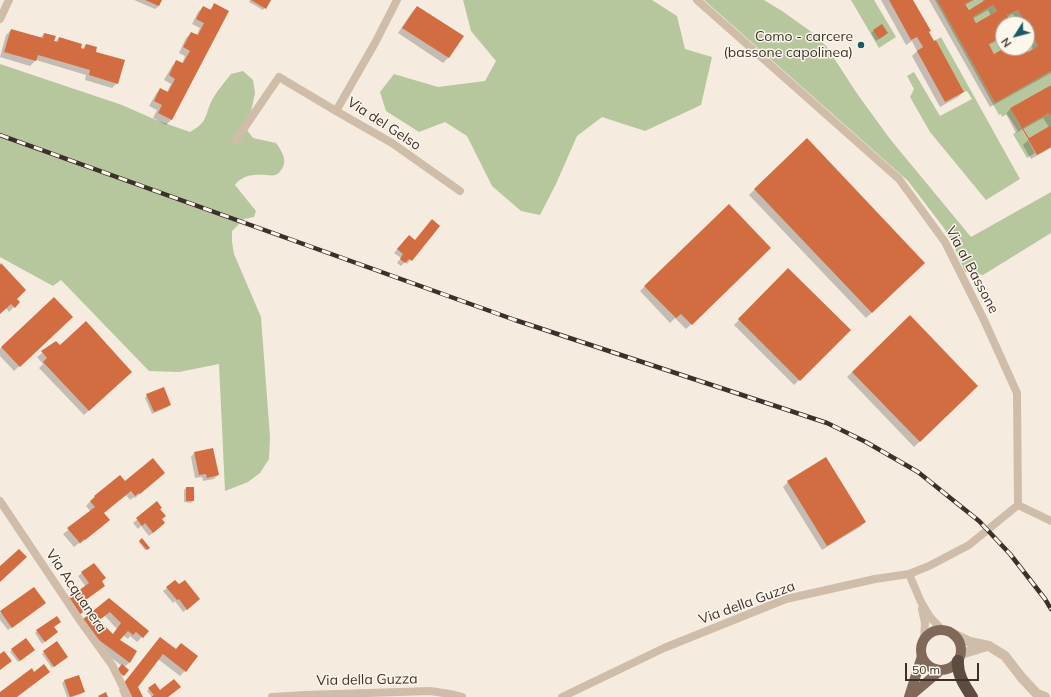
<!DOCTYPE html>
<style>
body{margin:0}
#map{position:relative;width:1051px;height:697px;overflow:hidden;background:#f5ecdf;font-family:Mulish,sans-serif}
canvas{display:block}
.north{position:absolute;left:995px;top:16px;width:40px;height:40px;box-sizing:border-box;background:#fcf6ed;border:1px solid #afa79f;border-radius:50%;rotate:234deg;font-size:11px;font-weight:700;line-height:16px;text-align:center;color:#3c312a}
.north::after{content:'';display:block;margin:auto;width:14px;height:18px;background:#1a5a63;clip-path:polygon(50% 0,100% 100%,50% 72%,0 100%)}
.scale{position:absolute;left:905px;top:663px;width:74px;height:18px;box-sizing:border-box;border:2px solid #3c312a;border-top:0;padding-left:5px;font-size:12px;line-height:14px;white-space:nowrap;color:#3c312a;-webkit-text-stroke:3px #fcf6ed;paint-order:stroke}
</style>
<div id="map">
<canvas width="1051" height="697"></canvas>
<div class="north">N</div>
<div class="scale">50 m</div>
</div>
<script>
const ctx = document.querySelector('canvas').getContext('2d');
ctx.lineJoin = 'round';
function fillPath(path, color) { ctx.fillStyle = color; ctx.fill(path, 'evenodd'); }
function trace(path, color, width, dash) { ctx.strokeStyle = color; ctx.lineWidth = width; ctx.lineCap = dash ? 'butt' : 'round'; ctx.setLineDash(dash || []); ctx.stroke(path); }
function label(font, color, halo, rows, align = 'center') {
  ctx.font = font + ' Mulish,sans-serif'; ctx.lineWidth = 3; ctx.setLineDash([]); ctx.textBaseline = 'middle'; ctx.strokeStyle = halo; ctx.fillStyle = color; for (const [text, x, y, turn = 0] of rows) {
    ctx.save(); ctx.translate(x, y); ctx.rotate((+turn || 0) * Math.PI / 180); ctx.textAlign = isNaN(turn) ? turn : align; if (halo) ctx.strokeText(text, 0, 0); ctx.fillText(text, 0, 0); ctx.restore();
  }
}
fillPath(new Path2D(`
 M463 0H652L677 16 685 49 712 57 701 105 645 131 602 117 577 136 556 184 540 215 521 211 492 186 467 136 445 122 419 132 386 111 380 92 394 74 438 87 485 81 496 61 471 31Z
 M704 0H764L782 11 813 33 826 46 858 95 890 139 971 237 1051 192V233L983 275 965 272 953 244 944 228 908 181Z
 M851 0H874L896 37 879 48Z
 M935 0H937L995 103 1051 71V85L1010 108 1035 153 1027 158 1013 134 1018 131 1007 114 1002 117 1001 114 999 115Z
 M972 0H985L969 10 965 4Z
 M993 5 997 11 976 23 973 17Z
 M1018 10 1026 24H1012L1007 15Z
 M1027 26 1038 46 1028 52 1025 48H1027Z
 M1003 36V48H1004L994 54 989 44Z
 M941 37 1020 179 986 200 930 132 910 97 914 89 907 76 914 72 940 116 972 99 967 91 964 92 936 40Z
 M0 64 122 105 156 120 190 132C207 122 204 119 211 102 216 92 224 83 231 74L243 71 253 80 255 93 247 130 253 138 276 143C281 150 288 160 282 169 280 171 279 174 275 175 272 176 269 175 266 175 254 174 242 175 235 185L256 211 254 217 244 219 232 231V242L234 254 261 317 270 437 269 459 260 473 248 482 225 491 219 364 179 372 149 371 61 280 53 286 0 257Z
 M1049 113 1051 117V125L1029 138 1023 128Z`), '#b6c79d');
fillPath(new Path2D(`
 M134 0H161L159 6 155 9Z
 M250 0H270L263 10 249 2Z
 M881 0H912L928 32 963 92 958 97 940 107 912 56 917 51 912 41 906 45Z
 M929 0H974L965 5 968 11 984 2 983 0H1051V73L990 107ZM988 10 991 16 976 25 972 19ZM1013 14 1018 24H1027V39L1033 50 1027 54 1024 48H1006L994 55 988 45 1003 38V24H1011L1007 17Z
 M215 4 228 11 171 120 166 125 153 118 157 110 149 106 156 94 160 89 167 92 171 84 164 80 172 66 177 61 182 64 185 56 179 53 186 38 191 33 196 36 200 28 192 24 198 12 203 7 209 10Z
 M417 7 462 36 448 58 443 63 398 33 412 12Z
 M882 25 885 35 876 41 871 33Z
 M11 30 40 38 44 34 55 42 59 38 82 50 86 45 94 52 117 83 112 88 85 80 86 75 36 60 30 66 0 57 6 35Z
 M1051 86V148L1031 159 1023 145 1028 140 1049 127 1043 118 1016 133 1006 114 1010 109Z
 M807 139 924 263 866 318 749 195Z
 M729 205 770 248 686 329 675 318 670 323 640 291Z
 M439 226 407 264 405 262 401 266 397 263 401 258 394 253 405 240 415 241Z
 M0 266 16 299 19 302 9 312 6 308 0 313Z
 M788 270 849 330 794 385 734 325Z
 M54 299 67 322 14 371 0 356V349Z
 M910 317 977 386 914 447 847 377Z
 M56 342 60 347 126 377 84 415 39 368 43 364 37 357Z
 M147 395 170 404 168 407 152 414 145 398Z
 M194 453 218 475 214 479 203 481 202 477 195 478 191 457Z
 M159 478 135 498 134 497 130 500 126 495 103 513 104 525 80 544 79 543 74 547 63 534 91 512 86 506 95 496Z
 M788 482 865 522 860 527 822 550 783 487Z
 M186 488 193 500 191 503 184 502V490Z
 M157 503 161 520 160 527 149 536 141 526 138 529 133 523Z
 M142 540 148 548 145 550 139 542Z
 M82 573 105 578 82 603 86 609 75 618 86 587 78 576Z
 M179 586 195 603 183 612 175 601 173 603 163 591 167 588Z
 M34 588 45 603 8 630 0 620V613Z
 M109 599 142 637 137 642 130 636 128 639 123 635 119 640 136 651 129 663 124 667 128 670 123 676 117 672 122 666 94 645 79 625ZM105 616 117 629 112 635 98 621Z
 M53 627 57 632 42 644 35 633 37 631Z
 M160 638 185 671 180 676 158 659 137 687 142 697H122L119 690Z
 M12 650 32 652 18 662 10 652Z
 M44 652 67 657 52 668 42 654Z
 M78 676 84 692 81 694 73 697H67L62 683 64 681Z
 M149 689 160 691 167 697H152L147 691Z`), '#0003');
fillPath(new Path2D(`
 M145 0H162L159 6Z
 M251 0H271L266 9Z
 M889 0H913L931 31 929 32 934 41 936 40 964 92 945 102 917 51 923 47 917 37 911 40Z
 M937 0H972L965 4 969 10 985 0H1051V71L995 103ZM993 5 997 11 976 23 973 17ZM1018 10 1038 46 1028 52 1025 48H1004L994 54 989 44 1003 36V24H1012L1007 15Z
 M214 3 229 11 172 120 158 113 162 105 154 101 160 88 168 92 175 79 169 75 176 60 183 63 190 51 183 47 191 32 198 35 204 23 196 19 203 6 211 10Z
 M417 6 464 36 449 58 402 28Z
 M882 24 888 33 879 39 873 30Z
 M11 29 43 38 44 33 56 36 54 41 58 42 59 37 82 44 81 48 84 49 86 44 97 47 96 52 125 60 118 84 89 75 90 70 38 55 36 61 4 52Z
 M1051 85V117L1049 113 1023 128 1029 138 1051 125V147L1037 155 1010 108Z
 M807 138 925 263 872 313 754 189Z
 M729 204 771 248 692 325 681 314 676 318 644 286Z
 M432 219 440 226 412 261 409 259 405 263 400 259 403 254 397 249 409 235 415 240Z
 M1 263 26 290 17 299 20 302 15 308 11 304 0 314V265Z
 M788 268 851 330 800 381 738 319Z
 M54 297 73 317 20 367 1 347Z
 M910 315 978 386 920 442 852 372Z
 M86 321 132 372 89 411 43 362 47 358 41 351 56 341 60 345Z
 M164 387 171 405 154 412 146 394Z
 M213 448 219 475 207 478 206 474 199 475 194 452Z
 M826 457 866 522 827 546 787 481Z
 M153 458 165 473 140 494 139 493 135 496 131 491 104 513 110 520 85 540 84 539 80 543 67 528 95 507 90 501 95 497 94 496 120 475 125 481Z
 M186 487H194V501H186Z
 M157 501 162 508 160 509 166 516 162 519 165 523 153 533 145 523 142 526 136 518Z
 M142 538 150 548 147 550 139 541Z
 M19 549 27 557 0 582V566Z
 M94 563 106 578 102 581 105 586 83 602 88 609 79 615 67 599 89 583 81 572Z
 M175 580 179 584 185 580 200 599 187 610 179 599 177 600 166 587Z
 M34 587 46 603 12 628 0 611Z
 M109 598 149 631 143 638 136 632 133 635 128 631 120 640 137 651 130 663 99 640 83 619ZM110 612 121 623 113 634 99 620Z
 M57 616 61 622 54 627 58 632 45 642 36 630Z
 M160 637 176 649 181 643 198 656 186 672 163 654 138 687 143 697H129L123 684Z
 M26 638 35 650 20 661 11 649Z
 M57 641 68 657 54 667 43 651Z
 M4 651 12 661 0 670V654Z
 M44 664 50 672 17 697H0V692L32 668 34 672Z
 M122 664 129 670 124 676 117 670Z
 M79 675 85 692 70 697 64 680Z
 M174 679 181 687 168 697H151L154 695 148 688 155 683 160 690Z
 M106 692 108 697H99L98 696Z`), '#d26d41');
trace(new Path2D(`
 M397 0 375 43 336 111 392 143 460 191
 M697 0 899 179 945 242 984 320 1017 393 1018 505
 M0 19 9 0
 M236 140 279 77 336 111
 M0 501 81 622 112 665 128 697
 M1018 505 1051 521
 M909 574 921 602 930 617 942 630
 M922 609 925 623 924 640
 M272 697 305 695 430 691 450 694 462 697
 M562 697 664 648 786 599 875 579 909 574 929 566 969 545 1018 505`), '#d0bda9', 8);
trace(new Path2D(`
 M955 635 970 642 989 646 1005 656 1022 678 1037 694 1045 697
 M961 654 987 646`), '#d0bda9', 10);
trace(new Path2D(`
 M921 650a20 20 0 1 1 40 0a20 20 0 1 1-40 0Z
 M909 697 922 656
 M909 697 941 670`), '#806959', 10);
trace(new Path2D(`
 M958 661C957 675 965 686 972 697`), '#5e4b40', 12);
const rail = new Path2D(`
 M0 135 515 320 827 423 866 442 918 472 979 521 1010 554 1045 599 1051 609`);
trace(rail, '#3c312a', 4.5);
trace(rail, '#fcf6ed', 3, [9]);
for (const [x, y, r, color] of [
 [861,45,4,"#1a5a63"]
]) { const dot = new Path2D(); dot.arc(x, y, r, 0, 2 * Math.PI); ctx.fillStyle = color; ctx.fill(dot); trace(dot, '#fcf6ed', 1.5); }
label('14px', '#3c312a', '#fcf6ed', [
 ["Como - carcere",853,37],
 ["(bassone capolinea)",853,53]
], 'right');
label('14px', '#3c312a', '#fcf6ed', [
 ["Via del Gelso",384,124,33],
 ["Via al Bassone",972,270,62],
 ["Via Acquanera",76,591,56],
 ["Via della Guzza",747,603,-20],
 ["Via della Guzza",367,680,-1]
]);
</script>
